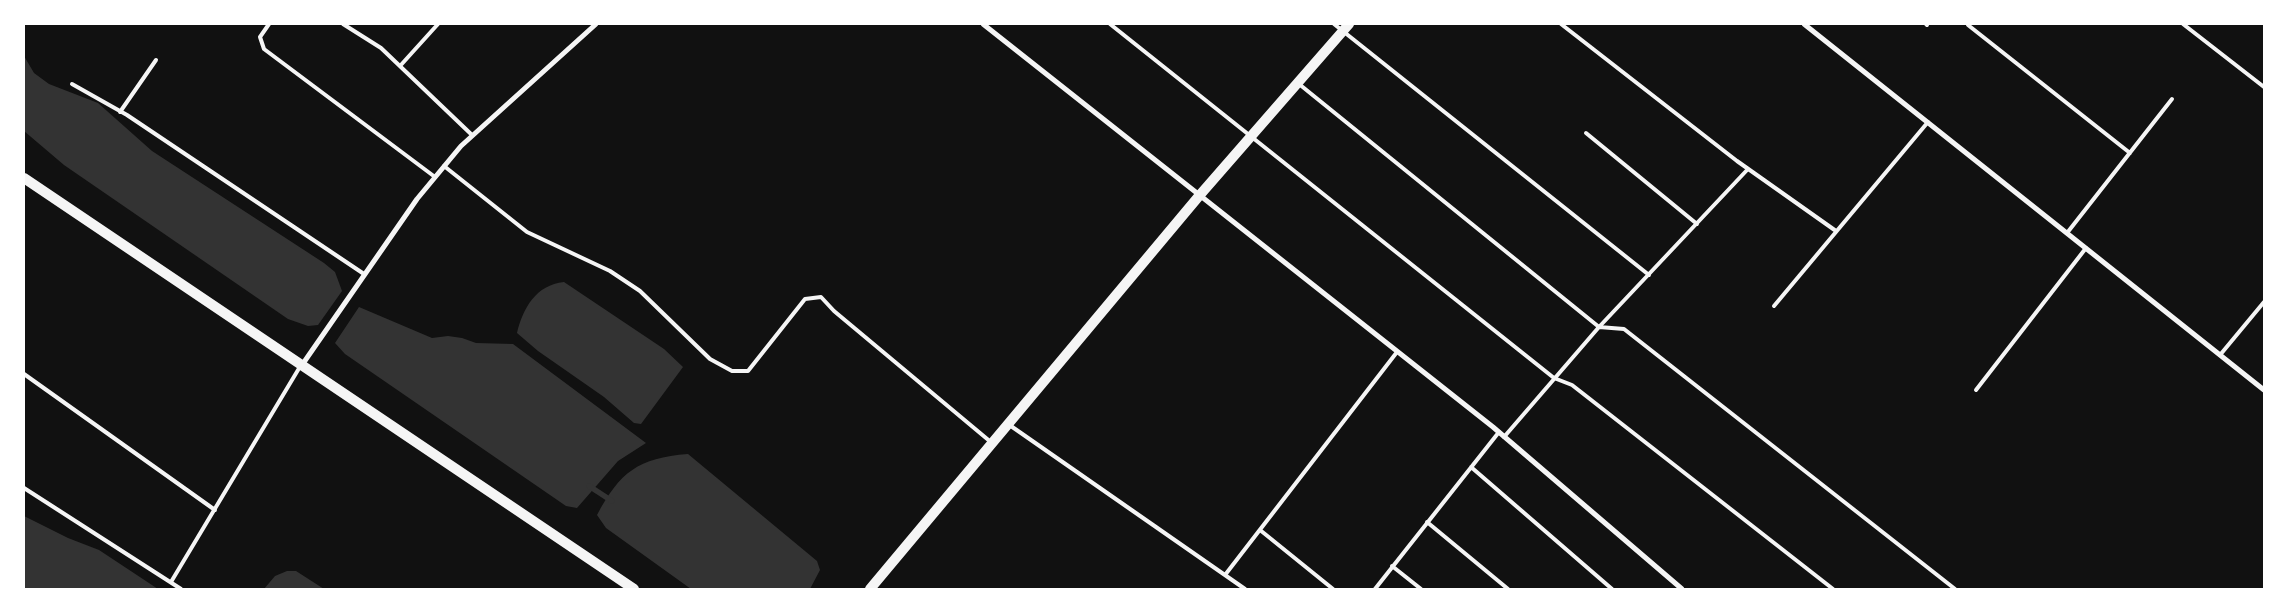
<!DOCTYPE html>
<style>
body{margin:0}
#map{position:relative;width:2288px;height:613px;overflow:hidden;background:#111;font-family:"Open Sans",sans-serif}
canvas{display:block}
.frame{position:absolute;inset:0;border:25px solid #fff;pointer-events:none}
</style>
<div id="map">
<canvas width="2288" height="613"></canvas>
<div class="frame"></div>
</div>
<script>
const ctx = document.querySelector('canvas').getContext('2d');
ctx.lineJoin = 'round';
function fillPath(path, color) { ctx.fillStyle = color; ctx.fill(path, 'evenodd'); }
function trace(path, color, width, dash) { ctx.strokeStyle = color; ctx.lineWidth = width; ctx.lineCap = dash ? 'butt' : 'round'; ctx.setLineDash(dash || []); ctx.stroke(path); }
fillPath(new Path2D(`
 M24 56 34 73 49 84 98 103 152 151 324 263 335 272 342 291 318 325 308 326 288 319 64 165 24 131Z
 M564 282 664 349 683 367 641 424 634 423 604 397 538 351 517 333C523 308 536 285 564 282Z
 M359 307 432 338 448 336 462 338 476 343 513 344 646 443 618 461 577 508 566 506 345 354 335 343Z
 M688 454 817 561 820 570 810 589H691L606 528 597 515C620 472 638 458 688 454Z
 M24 516 68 538 99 550 158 589H24Z
 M287 571H296L324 589H264L275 576Z`), '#333');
trace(new Path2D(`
 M589 486 612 501`), '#333', 5.5);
trace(new Path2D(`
 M269 24 260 37 264 49 435 177
 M343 24 381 48 472 135
 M1110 24 1554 378 1572 385 1833 589
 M1334 24 1649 275
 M1561 24 1737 161 1836 231
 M1926 24 1927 25
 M2183 24 2264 87
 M1968 25 2130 153
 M400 66 438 24
 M72 84 127 115 364 274
 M1299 84 1599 327 1624 329 1955 589
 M120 112 156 60
 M1586 133 1697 224
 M444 166 527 232 610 271 640 291 710 359 732 371H748L805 299 821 297 834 311 992 443
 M2067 233 2172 99
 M1774 306 1928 122
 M2220 355 2264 302
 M24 374 215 510
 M1976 390 2086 248
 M1008 424 1245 589
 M1504 437 1599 327 1748 169
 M1471 467 1612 589
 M24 488 181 589
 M1427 522 1508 589
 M1260 530 1333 589
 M1392 566 1421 589
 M1225 575 1397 352
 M171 582 301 365
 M1375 589 1499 432`), '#f5f5f5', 4);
trace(new Path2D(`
 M983 24 1493 427 1682 589
 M1804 24 2264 390
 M302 365 417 199 461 146 596 24`), '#f5f5f5', 5);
trace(new Path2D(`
 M24 178 634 589
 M870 589 1199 196 1349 24`), '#f5f5f5', 10);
</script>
